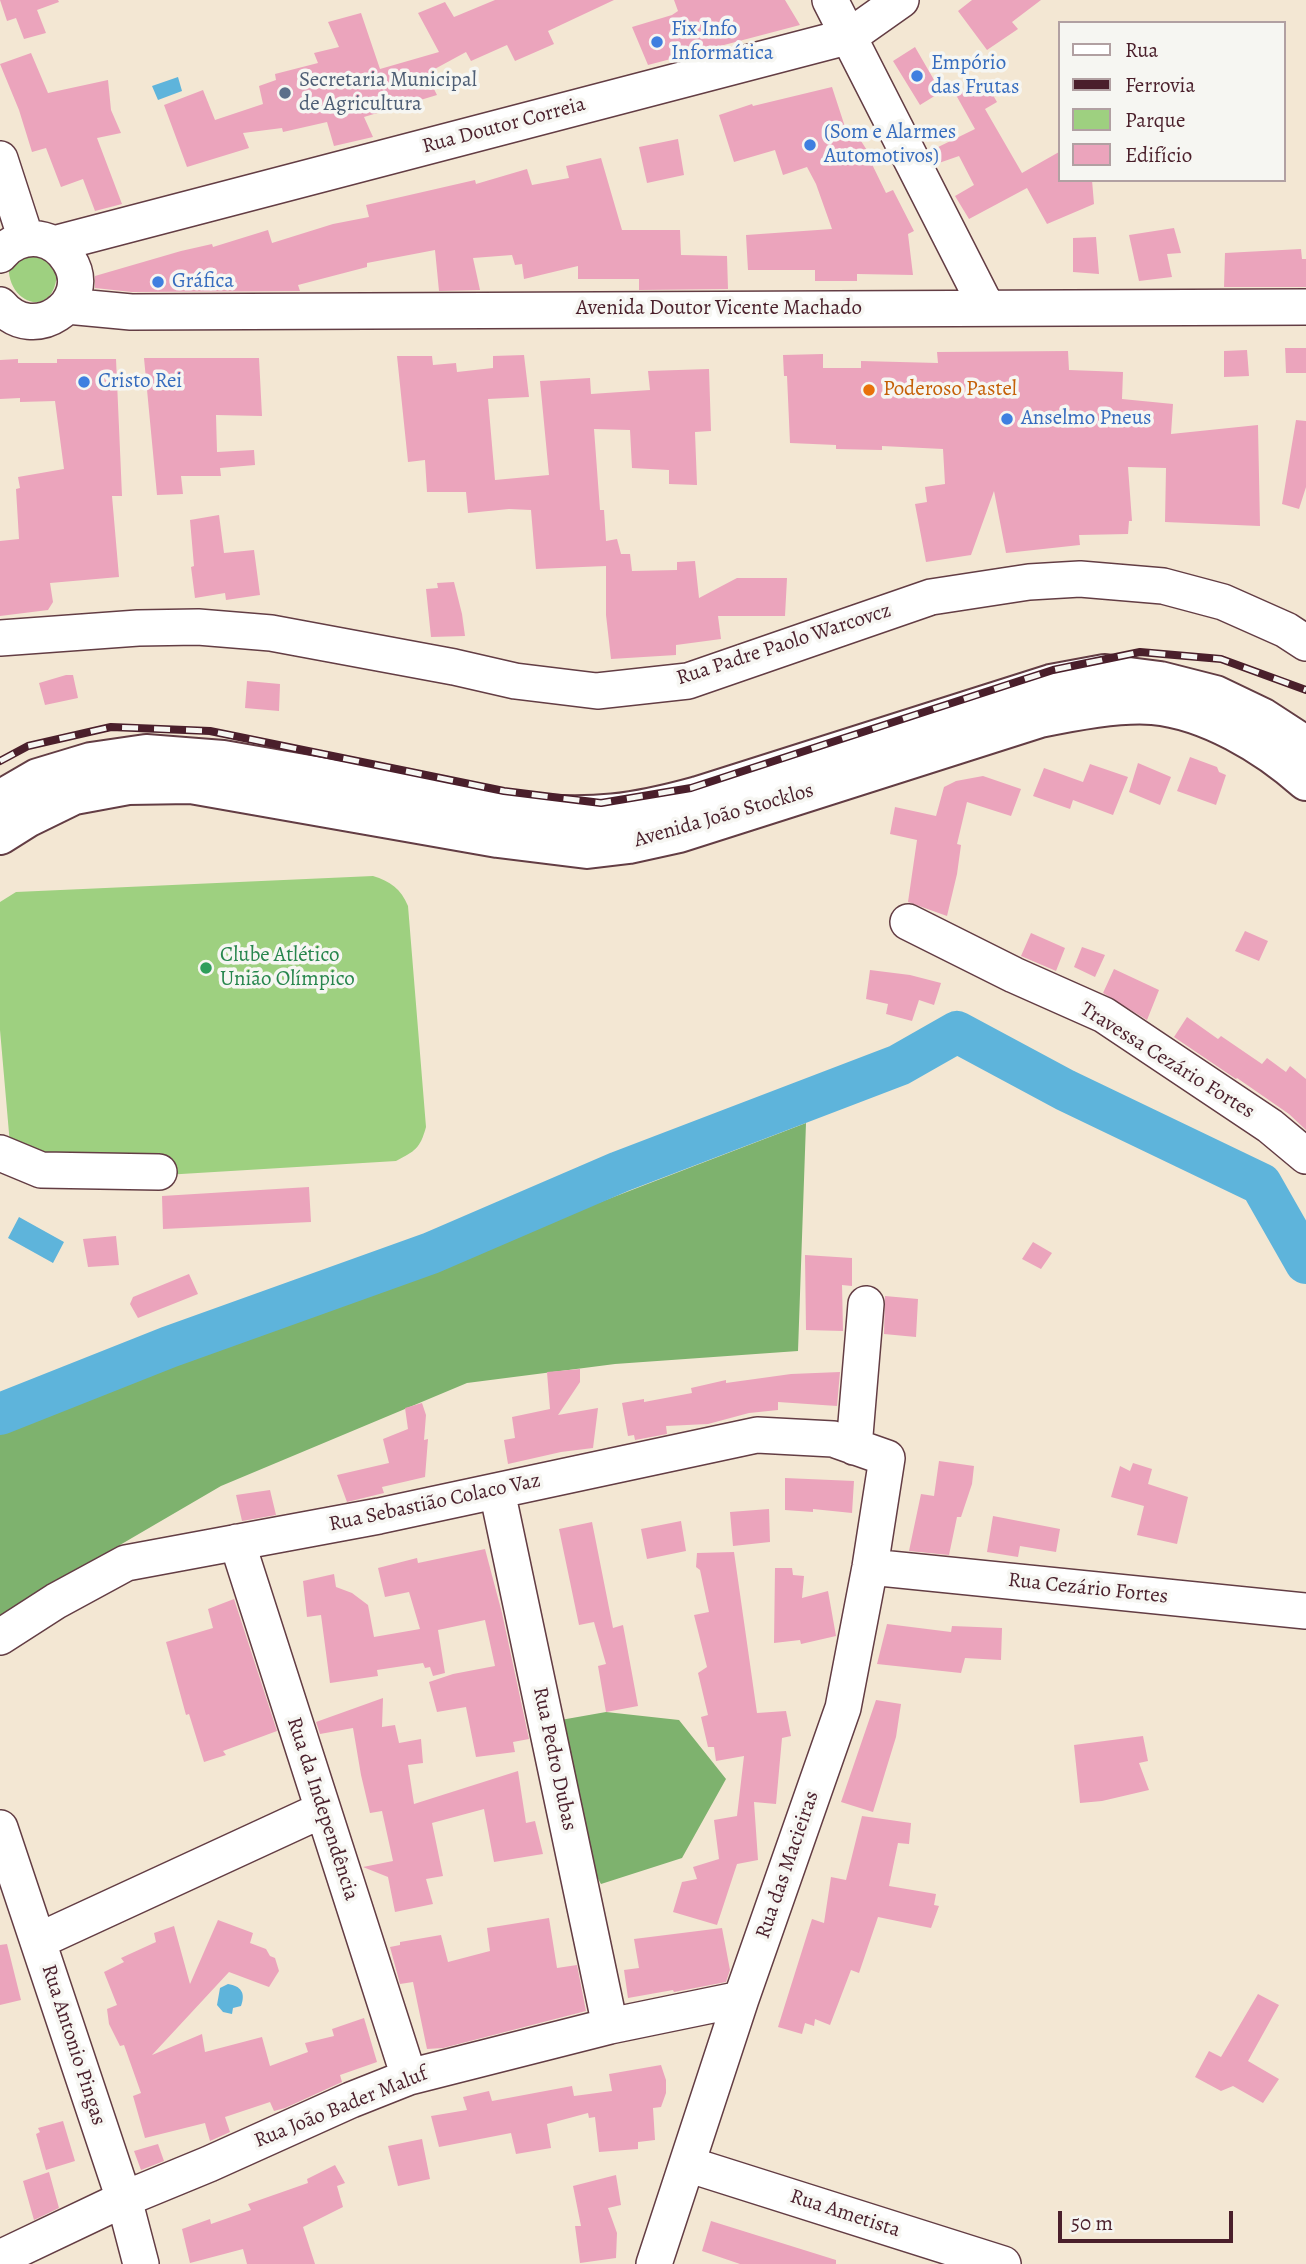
<!DOCTYPE html>
<meta charset="utf-8">
<style>
body{margin:0}
#map{position:relative;width:1306px;height:2264px;overflow:hidden;background:#f3e7d3;font-family:Alegreya,serif}
canvas{display:block}
.legend{position:absolute;left:1058px;top:21px;width:228px;height:161px;box-sizing:border-box;background:#f6f6f2;border:2px solid #b1a0a2;margin:0;padding:9px 12px;list-style:none;font-size:21px;color:#4a1f2b}
.legend li{display:flex;align-items:center;gap:14px;height:35px}
.legend b{width:35px;border:2px solid #b1a0a2}
.scale{position:absolute;left:1058px;top:2211px;width:175px;height:32px;box-sizing:border-box;border:4px solid #4a1f2b;border-top:0;padding-left:9px;font-size:21px;line-height:24px;white-space:nowrap;color:#4a1f2b;-webkit-text-stroke:5px #f6f6f2;paint-order:stroke}
</style>
<div id="map">
<canvas width="1306" height="2264"></canvas>
<ul class="legend">
<li><b style="height:9px;background:#fff"></b>Rua</li>
<li><b style="height:9px;background:#4a1f2b"></b>Ferrovia</li>
<li><b style="height:19px;background:#9ed080"></b>Parque</li>
<li><b style="height:19px;background:#eba4bc"></b>Edifício</li>
</ul>
<div class="scale">50 m</div>
</div>
<script>
const ctx = document.querySelector('canvas').getContext('2d');
ctx.lineJoin = 'round';
function fillPath(path, color) { ctx.fillStyle = color; ctx.fill(path, 'evenodd'); }
function trace(path, color, width, dash) { ctx.strokeStyle = color; ctx.lineWidth = width; ctx.lineCap = dash ? 'butt' : 'round'; ctx.setLineDash(dash || []); ctx.stroke(path); }
function label(font, color, halo, rows, align = 'center') {
  ctx.font = font + ' Alegreya,serif'; ctx.lineWidth = 7; ctx.setLineDash([]); ctx.textBaseline = 'middle'; ctx.strokeStyle = halo; ctx.fillStyle = color; for (const [text, x, y, turn = 0] of rows) {
    ctx.save(); ctx.translate(x, y); ctx.rotate((+turn || 0) * Math.PI / 180); ctx.textAlign = isNaN(turn) ? turn : align; if (halo) ctx.strokeText(text, 0, 0); ctx.fillText(text, 0, 0); ctx.restore();
  }
}
fillPath(new Path2D(`
 M43 252 57 273C54 324 0 301 10 258Z
 M373 876C390 881 401 889 408 906L426 1127C420 1149 415 1151 396 1161L49 1182 11 1156 0 1030V902L16 892Z`), '#9ed080');
fillPath(new Path2D(`
 M806 1123 798 1351 615 1364 467 1383 221 1486 0 1615V1433Z
 M606 1712 679 1720 726 1779 682 1858 601 1884 584 1854 555 1721Z`), '#7eb26e');
fillPath(new Path2D(`
 M178 77 182 91 158 100 152 86Z
 M19 1217 64 1242 53 1263 8 1238Z
 M228 1984C241 1986 246 1993 241 2006L233 2008 232 2014 223 2012 217 2005 220 1988Z`), '#5eb4db');
trace(new Path2D(`
 M0 1414 169 1347 431 1253 619 1172 899 1065 957 1032 1065 1090 1261 1184 1306 1263`), '#5eb4db', 42);
fillPath(new Path2D(`
 M0 0H58L59 2 37 10 46 33 24 39 16 18 7 21Z
 M495 0H614L548 31 554 44 515 61 507 45 471 61 466 52 431 71 436 80 432 85 437 95 364 117 373 137 334 146 327 122 283 132 282 128 243 133 249 148 187 167 164 105 203 90 215 120 263 104 259 86 276 80 275 74 318 63 314 53 339 47 328 22 361 13 380 69 439 52 418 13 445 2 454 17Z
 M674 0H785L800 25 648 65 632 27 672 15 678 11Z
 M972 0H1041L1012 22 1018 29 987 50 958 11Z
 M915 47 941 92 920 105 893 61Z
 M31 53 48 93 108 80 111 110 121 133 97 138 122 204 95 211 83 179 61 187 46 148 32 152 19 110 0 64Z
 M984 80 997 102 985 109 1022 173 1059 152V180H1092L1094 204 1047 224 1027 188 969 219 955 196 974 185 959 156 936 164 930 151 975 129 956 95Z
 M832 87 847 133 854 130 870 155 868 156 886 193 893 190 914 231 908 234 913 275 857 274V281H815V270H748L746 235 832 229 816 184 807 167 783 175 775 150 734 162 719 115 752 104 753 106Z
 M678 139 684 175 647 183 639 147Z
 M601 158 622 230H680L681 255 727 256 728 289 639 290V279H578V266L524 279 522 264 515 265 512 255 473 258 480 290 439 291 435 250 367 263V267L298 285 300 291 132 292 95 288V276L181 251 212 244 213 247 268 230 272 243 333 224 369 217 366 205 475 180 476 184 527 169 532 185 569 178 566 166Z
 M1174 228 1181 253 1167 254 1172 277 1139 281 1129 235Z
 M1096 237 1099 274 1073 272V238Z
 M1301 249 1302 259H1306V287H1224L1225 253Z
 M1285 348H1306V373H1286Z
 M1247 350 1249 376 1224 377V351Z
 M1068 351 1069 370 1123 372 1122 399 1173 404 1171 434 1258 425 1260 526 1165 522 1166 468 1128 467 1132 521H1129L1128 534 1079 535 1080 545 1006 553 994 491 971 555 926 562 915 504 927 502 925 487 945 484 943 449 882 446V450L836 449V445L790 443 787 376H784L783 355 823 354V368H861V361L938 363 937 352Z
 M524 355 529 397 488 399 495 480 549 475 540 381 590 378 591 394 650 390 648 371 709 369 711 431 695 432 697 485 669 484V470L632 468 630 430 594 429 600 510H604L606 541 617 539 621 554H630L632 571 677 570V562L695 561 699 598 737 578H787L785 616H718L721 639 676 645V655L611 659 606 615V566L536 569 531 510 509 509 468 513 466 492H427L425 460 408 462 397 356H432L433 365 456 363 457 372 493 368V356Z
 M144 358H259L262 416 216 415 217 452 254 450 255 465 220 468 221 476H181L183 494 157 495Z
 M18 359V363H57V359H116L122 496H112L119 577 50 583 53 602 48 610 0 616V541L19 539 16 489 20 488 18 477 64 469 55 401 20 402V398L0 399V360Z
 M1296 420 1306 421V487L1299 509 1282 504Z
 M219 515 224 553 254 550 260 595 226 600 225 593 195 598 191 567 194 566 190 520Z
 M454 582 462 614 465 636 431 637 426 589 438 588 437 583Z
 M66 675H73L78 698 45 705 39 683Z
 M247 681 280 684 279 711 245 708Z
 M1190 757 1217 767 1219 772 1226 775 1216 805 1177 791Z
 M1138 763 1171 777 1160 805 1129 792Z
 M1090 764 1128 777 1113 815 1073 800 1070 809 1033 796 1044 768 1083 782Z
 M983 776 1021 789 1011 816 967 802 957 844 961 845 957 874 947 916 908 902 917 840 890 834 895 807 936 816 944 787 956 781Z
 M1245 931 1268 941 1259 961 1235 951Z
 M1031 933 1065 948 1056 971 1021 956Z
 M1082 947 1105 955 1095 977 1074 967Z
 M1114 969 1159 990 1147 1020 1103 993Z
 M870 970 910 975 941 983 934 1005 919 1000 912 1021 886 1014 888 1004 866 999Z
 M1187 1017 1218 1039 1221 1036 1262 1064 1267 1058 1286 1072 1290 1066 1306 1079V1130L1289 1114 1237 1078 1236 1079 1174 1037Z
 M309 1187 311 1222 163 1229 162 1196Z
 M116 1236 119 1265 88 1267 83 1239Z
 M1033 1242 1052 1253 1041 1269 1022 1259Z
 M805 1255 852 1258V1286L842 1285 843 1331 806 1330Z
 M189 1274 198 1294 138 1318 130 1304 133 1297Z
 M885 1296 918 1299 916 1337 884 1334Z
 M580 1369V1382L558 1415 598 1408 593 1448 561 1452 508 1464 504 1440 515 1438 512 1417 550 1409 547 1372Z
 M840 1372 837 1406 778 1402V1410L749 1413 708 1424 666 1426 667 1434 635 1440 634 1435 628 1436 622 1403 644 1399V1402L692 1393 691 1388 726 1380V1383L791 1374Z
 M422 1403 426 1415 424 1440 428 1439 425 1477 382 1487 384 1493 347 1502 337 1475 389 1463 383 1439 408 1429 405 1408Z
 M939 1461 974 1466 972 1484 961 1517H957L949 1555 909 1551 921 1494 934 1496Z
 M1133 1463 1152 1469 1148 1484 1188 1497 1177 1544 1137 1535 1144 1506 1111 1497 1120 1466 1130 1471Z
 M785 1478 854 1481 852 1513 813 1509V1512L785 1510Z
 M270 1490 276 1515 242 1521 236 1495Z
 M769 1509 770 1542 733 1546 730 1512Z
 M993 1516 1060 1529 1056 1552 1020 1546 1018 1557 987 1552Z
 M681 1521 686 1551 647 1559 641 1529Z
 M592 1522 613 1628 623 1625 638 1706 606 1712 598 1666 606 1664 594 1622 579 1625 559 1529Z
 M485 1549 502 1613 529 1739 513 1742 515 1752 476 1757 466 1707 437 1712 429 1682 453 1674 495 1666 485 1620 438 1630 445 1673 433 1676 430 1667 425 1668 423 1663 377 1670 378 1676 330 1683 321 1615 307 1617 303 1581 334 1574 336 1587 352 1593 368 1605 374 1637 420 1629 409 1592 385 1597 378 1568 417 1558 418 1563Z
 M734 1552 757 1713 786 1711 791 1736 782 1738 776 1804 754 1802 758 1860 737 1864 717 1925 673 1912 682 1882 697 1879 693 1867 719 1859 714 1820 737 1816 744 1756 716 1761 714 1747H708L701 1717 708 1715 698 1673 707 1667 694 1615 709 1612 700 1570 696 1567 697 1553Z
 M775 1568H792L793 1575 804 1576 802 1598 828 1591 836 1636 801 1644 800 1640 774 1643Z
 M234 1599 277 1731 223 1751 226 1755 204 1762 189 1714 186 1715 166 1642 213 1628 208 1609Z
 M887 1624 951 1632 952 1626 1002 1628 1001 1660 965 1658 961 1673 877 1664Z
 M383 1698 382 1727 395 1725 399 1743 421 1739 423 1763 408 1765 414 1804 518 1771 526 1823 535 1821 543 1854 494 1862 484 1809 432 1823 443 1876 426 1879 433 1904 395 1912 388 1877 363 1867 393 1861 382 1811 370 1813 361 1775 353 1728 320 1734 316 1722Z
 M876 1700 901 1704 896 1737 873 1812 841 1802Z
 M1143 1736 1148 1761 1139 1763 1149 1790 1102 1801 1080 1803 1074 1745Z
 M862 1816 911 1823 909 1844 898 1843 889 1886 936 1894 934 1905 939 1906 931 1928 878 1917 859 1973 851 1970 830 2025 815 2019 814 2026 805 2023 802 2034 778 2027 812 1919 824 1923 831 1877 846 1880Z
 M549 1918 557 1968 577 1965 586 2011 443 2048 427 2049 413 1982 400 1984 390 1947 400 1945V1942L441 1935 448 1962 490 1951 487 1928Z
 M218 1920 253 1933 250 1943 266 1949 270 1956 275 1958 279 1971 269 1987 229 1972 152 2055 202 2034 205 2052 262 2037 270 2066 308 2052 305 2043 334 2036 332 2029 364 2018 377 2062 340 2075 342 2082 285 2108 274 2111 270 2102 225 2117 230 2132 210 2141 205 2123 145 2138 133 2096 141 2093 124 2045 120 2046 109 2024 107 2009 117 2005 104 1972 124 1962 121 1958 156 1942 154 1933 174 1926 190 1984Z
 M722 1928 730 1970 726 1982 674 1992 673 1990 628 1998 624 1970 639 1968 634 1939Z
 M7 1944 21 2000 0 2005V1945Z
 M1258 1994 1279 2005 1248 2061 1279 2079 1263 2103 1233 2086 1221 2091 1195 2077 1209 2051 1221 2057Z
 M661 2065 666 2080V2093L661 2107 653 2108 655 2140 638 2142V2149L599 2152 595 2117 589 2118 588 2113 547 2124 551 2148 516 2154 511 2133 439 2147 431 2116 467 2110 463 2097 489 2091 492 2101 572 2086 574 2096 612 2091 609 2074Z
 M63 2121 75 2161 46 2170 36 2134 40 2132 38 2128Z
 M422 2139 430 2179 398 2186 388 2146Z
 M158 2144 164 2161 141 2170 134 2151Z
 M335 2165 345 2183 337 2186 343 2207 303 2227 315 2264H247L243 2249 190 2263 182 2229 210 2219 211 2224 251 2210 248 2204 308 2183 307 2179Z
 M49 2172 59 2208 34 2220 23 2181Z
 M616 2175 621 2205 608 2208 617 2233 616 2258 580 2263 575 2226H581L573 2186Z
 M711 2221 836 2260V2264H740L702 2251Z`), '#eba4bc');
const minor = new Path2D(`
 M830 0 987 308
 M0 159 26 239
 M54 244 850 36 901 0
 M0 255C9 243 24 237 39 239 52 241 62 249 69 260 96 303 33 346 0 305
 M67 306 131 312 1306 307
 M0 638 138 628 198 627 271 633 454 667 515 681 597 691 688 681 931 597 1029 582 1080 579 1163 586 1223 602 1286 630 1306 643
 M908 922 1014 975 1104 1015 1270 1126 1306 1156
 M0 1153 41 1170 159 1172
 M854 1447 866 1304
 M497 1491 610 2026
 M237 1542 409 2077
 M870 1567 1306 1611
 M0 1637 56 1601 126 1563 379 1516 757 1435 833 1439 887 1458 870 1567 843 1708 741 1999 654 2264
 M0 1828 124 2199 141 2264
 M38 1941 322 1810
 M687 2164 1003 2264
 M0 2258 124 2199 209 2164 351 2100 409 2077 610 2026 741 1999`);
const major = new Path2D(`
 M0 800 38 778 91 762 146 754 223 760 526 813C593 819 633 814 698 796L1051 684 1105 674 1160 681 1215 695 1263 718 1306 746
 M0 835 27 818 74 795 128 785 191 784 498 838 587 849 629 844 679 833 1040 718C1073 711 1119 702 1153 705 1207 710 1266 745 1306 781`);
trace(minor, '#633d44', 38);
trace(major, '#633d44', 42);
trace(minor, '#fff', 35);
trace(major, '#fff', 38);
const rail = new Path2D(`
 M0 761 28 746 111 727 210 731 504 791 601 803 691 788 1053 670 1140 652 1221 659 1306 690`);
trace(rail, '#4a1f2b', 8);
trace(rail, '#f6f6f2', 5, [16]);
for (const [x, y, r, color] of [
 [657,42,7,"#3f7fe0"],
 [917,76,7,"#3f7fe0"],
 [285,93,7,"#5c6f8a"],
 [810,145,7,"#3f7fe0"],
 [158,282,7,"#3f7fe0"],
 [84,382,7,"#3f7fe0"],
 [869,390,7,"#e8710a"],
 [1007,419,7,"#3f7fe0"],
 [206,968,7,"#2e9e5b"]
]) { const dot = new Path2D(); dot.arc(x, y, r, 0, 2 * Math.PI); ctx.fillStyle = color; ctx.fill(dot); trace(dot, '#f6f6f2', 2.5); }
label('21px', '#366cbe', '#f6f6f2', [
 ["Fix Info",671,30],
 ["Informática",671,54],
 ["Empório",931,64],
 ["das Frutas",931,88],
 ["(Som e Alarmes",824,133],
 ["Automotivos)",824,157],
 ["Gráfica",172,282],
 ["Cristo Rei",98,382],
 ["Anselmo Pneus",1021,419]
], 'left');
label('21px', '#4e5e75', '#f6f6f2', [
 ["Secretaria Municipal",299,81],
 ["de Agricultura",299,105]
], 'left');
label('21px', '#4a1f2b', '#f6f6f2', [
 ["Rua Doutor Correia",504,126,-15],
 ["Avenida Doutor Vicente Machado",719,309],
 ["Rua Padre Paolo Warcovcz",784,645,-18],
 ["Avenida João Stocklos",724,816,-16],
 ["Travessa Cezário Fortes",1167,1061,32],
 ["Rua Sebastião Colaco Vaz",435,1503,-12],
 ["Rua Cezário Fortes",1088,1589,6],
 ["Rua Pedro Dubas",554,1759,78],
 ["Rua da Independência",322,1809,72],
 ["Rua das Macieiras",788,1865,-71],
 ["Rua Antonio Pingas",73,2045,72],
 ["Rua João Bader Maluf",341,2108,-22],
 ["Rua Ametista",845,2214,18]
]);
label('21px', '#c56008', '#f6f6f2', [
 ["Poderoso Pastel",883,390]
], 'left');
label('21px', '#27864d', '#f6f6f2', [
 ["Clube Atlético",220,956],
 ["União Olímpico",220,980]
], 'left');
</script>
